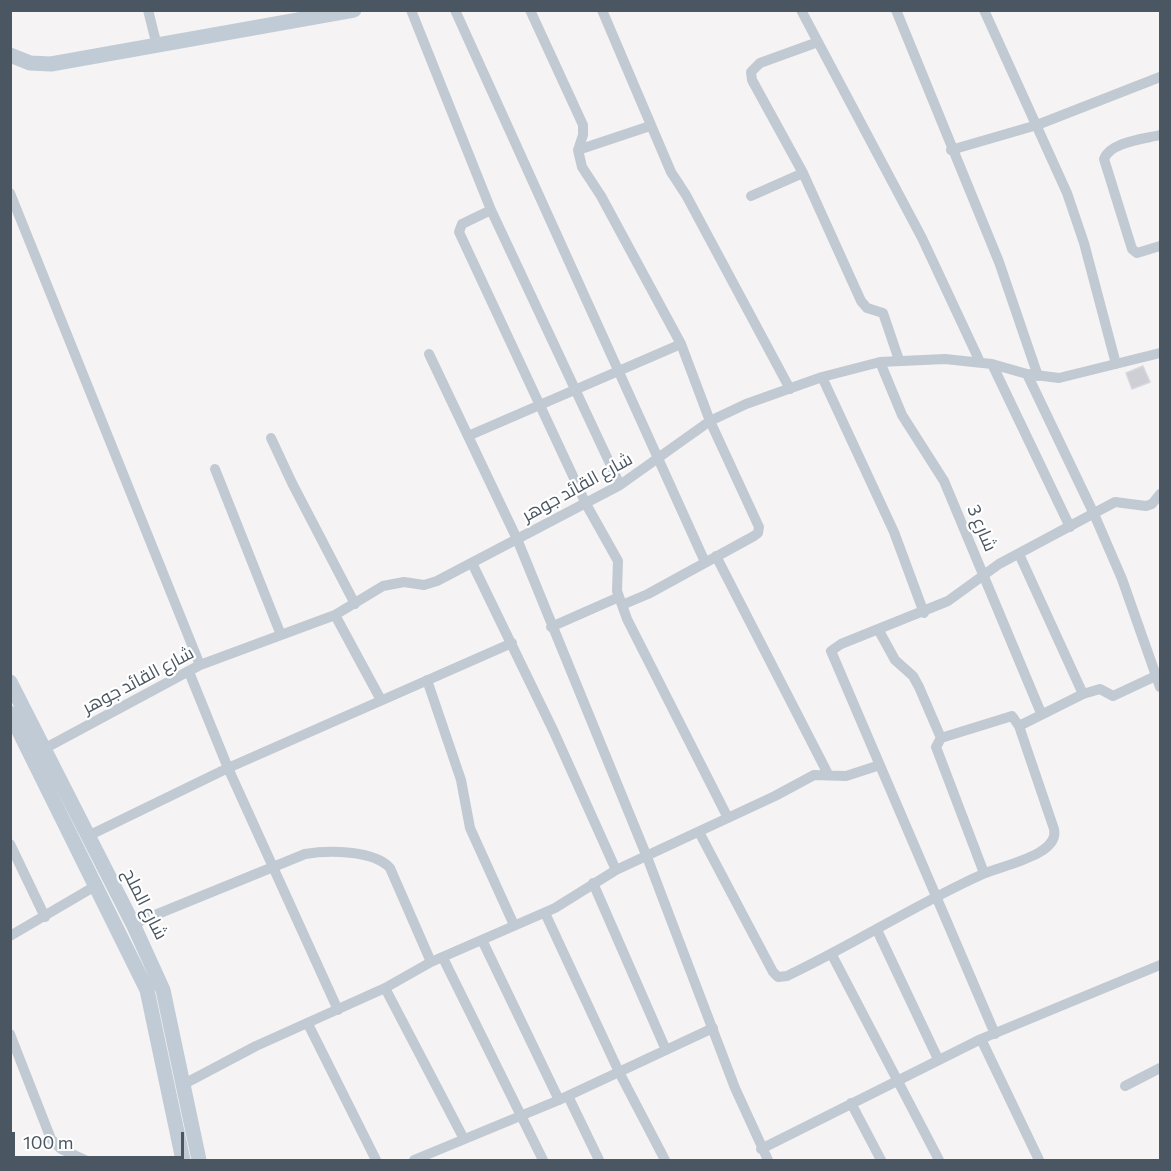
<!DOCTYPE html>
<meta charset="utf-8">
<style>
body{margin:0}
#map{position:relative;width:1171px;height:1171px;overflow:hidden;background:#f5f3f3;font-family:Commissioner,sans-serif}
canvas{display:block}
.frame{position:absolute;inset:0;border:12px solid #4a5661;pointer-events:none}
.scale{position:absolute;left:12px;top:1132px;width:172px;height:27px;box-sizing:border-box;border:3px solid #4a5661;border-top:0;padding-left:8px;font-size:18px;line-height:21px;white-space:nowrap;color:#4a5661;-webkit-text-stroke:4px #fff;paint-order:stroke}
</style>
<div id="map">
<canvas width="1171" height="1171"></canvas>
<div class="frame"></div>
<div class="scale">100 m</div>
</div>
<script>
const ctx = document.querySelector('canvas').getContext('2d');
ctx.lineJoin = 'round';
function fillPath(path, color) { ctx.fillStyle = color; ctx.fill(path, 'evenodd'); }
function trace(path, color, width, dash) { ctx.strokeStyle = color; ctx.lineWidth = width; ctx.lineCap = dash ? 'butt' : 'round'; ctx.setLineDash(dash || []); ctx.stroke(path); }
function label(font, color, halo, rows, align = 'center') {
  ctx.font = font + ' Commissioner,Cairo,sans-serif'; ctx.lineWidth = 4.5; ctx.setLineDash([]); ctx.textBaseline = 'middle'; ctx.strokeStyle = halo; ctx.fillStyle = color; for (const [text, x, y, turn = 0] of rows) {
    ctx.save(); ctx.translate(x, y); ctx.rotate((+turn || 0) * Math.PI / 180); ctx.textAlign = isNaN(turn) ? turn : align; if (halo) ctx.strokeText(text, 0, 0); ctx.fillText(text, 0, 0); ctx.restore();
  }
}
const building = new Path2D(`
 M1143 366 1150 382 1132 389 1126 373Z`);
fillPath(building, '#cdcfd5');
trace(building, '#d7d9de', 1.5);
trace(new Path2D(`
 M148 10 157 46
 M411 10 491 210 620 485
 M455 10 705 562
 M530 10 583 125V135L578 150 582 167 601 196 681 344 710 421 759 527 758 533 754 536 648 594 622 605
 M602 10 671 172 686 195 790 389
 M801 10 922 238 980 362
 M896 10 999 262 1038 376
 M984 10 1067 193 1084 243 1116 364
 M818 42 760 63 751 72 752 80 803 173 861 301 867 308 883 313 899 360
 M1160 135C1144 139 1110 142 1104 159L1132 249 1137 253 1160 246
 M578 150 650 126
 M951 150 1037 125 1160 77
 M10 193 200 665
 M751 196 803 173
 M491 210 462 224 459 232 586 504 618 561 617 591 627 619 728 818
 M429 354 517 539 647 857 735 1088 768 1160
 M880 362 902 415 944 481 1041 713
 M992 364 1070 527
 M1027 374 1094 514 1122 579 1160 687
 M822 377 894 532 924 613
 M468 436 681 344
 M271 438 292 483 355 604
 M215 469 281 635
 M1019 554 1083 694
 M716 556 828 774
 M472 563 554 732 616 870
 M335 615 381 700
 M551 627 619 597
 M878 629 895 660 913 676 919 687 941 738
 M189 672 228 768 338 1010
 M427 680 461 780 470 828 514 925
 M1019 726 1083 694 1100 689 1113 696 1160 674
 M40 751 200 665 335 615 383 586 404 582 424 585 437 581 620 485 710 421 746 404 822 377 880 362 945 359 992 364 1027 374 1059 378 1160 353
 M699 832 773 972 778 977 787 976C853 945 916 904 983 874 1003 865 1060 855 1054 829L1019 726 1012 716 941 738 936 747 984 873
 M88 836 228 768 512 643
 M10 844 45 917
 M593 883 666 1050
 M545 913 619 1072 665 1160
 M133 924 305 854C328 850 374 850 390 868L431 962
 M877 930 938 1059
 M10 936 97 885
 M482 940 559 1100
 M832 955 939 1160
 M443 958 543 1160
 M385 988 464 1139
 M308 1024 376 1160
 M10 1034 51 1139 61 1149 85 1160
 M995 1034 831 651 841 644 948 601 999 564 1115 502 1146 506 1152 504 1160 494
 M981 1039 1039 1160
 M184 1084 256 1046 385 988 431 962 555 908 616 870 775 796 814 775 846 776 880 765
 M1125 1086 1160 1068
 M568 1096 599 1160
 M851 1103 881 1160
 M761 1149 981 1039 1160 965
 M414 1160 559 1100 713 1028`), '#c1cad2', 10);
trace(new Path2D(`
 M10 55 30 63 51 64 354 10
 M10 682 133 924 163 990 199 1160
 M10 713 147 990 183 1160`), '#c1cbd6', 15);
label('18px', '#4a5661', '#fff', [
 ["شارع القائد جوهر",577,487,-29],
 ["شارع 3",982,528,67],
 ["شارع القائد جوهر",138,680,-28],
 ["شارع الملح",145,904,63]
]);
</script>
